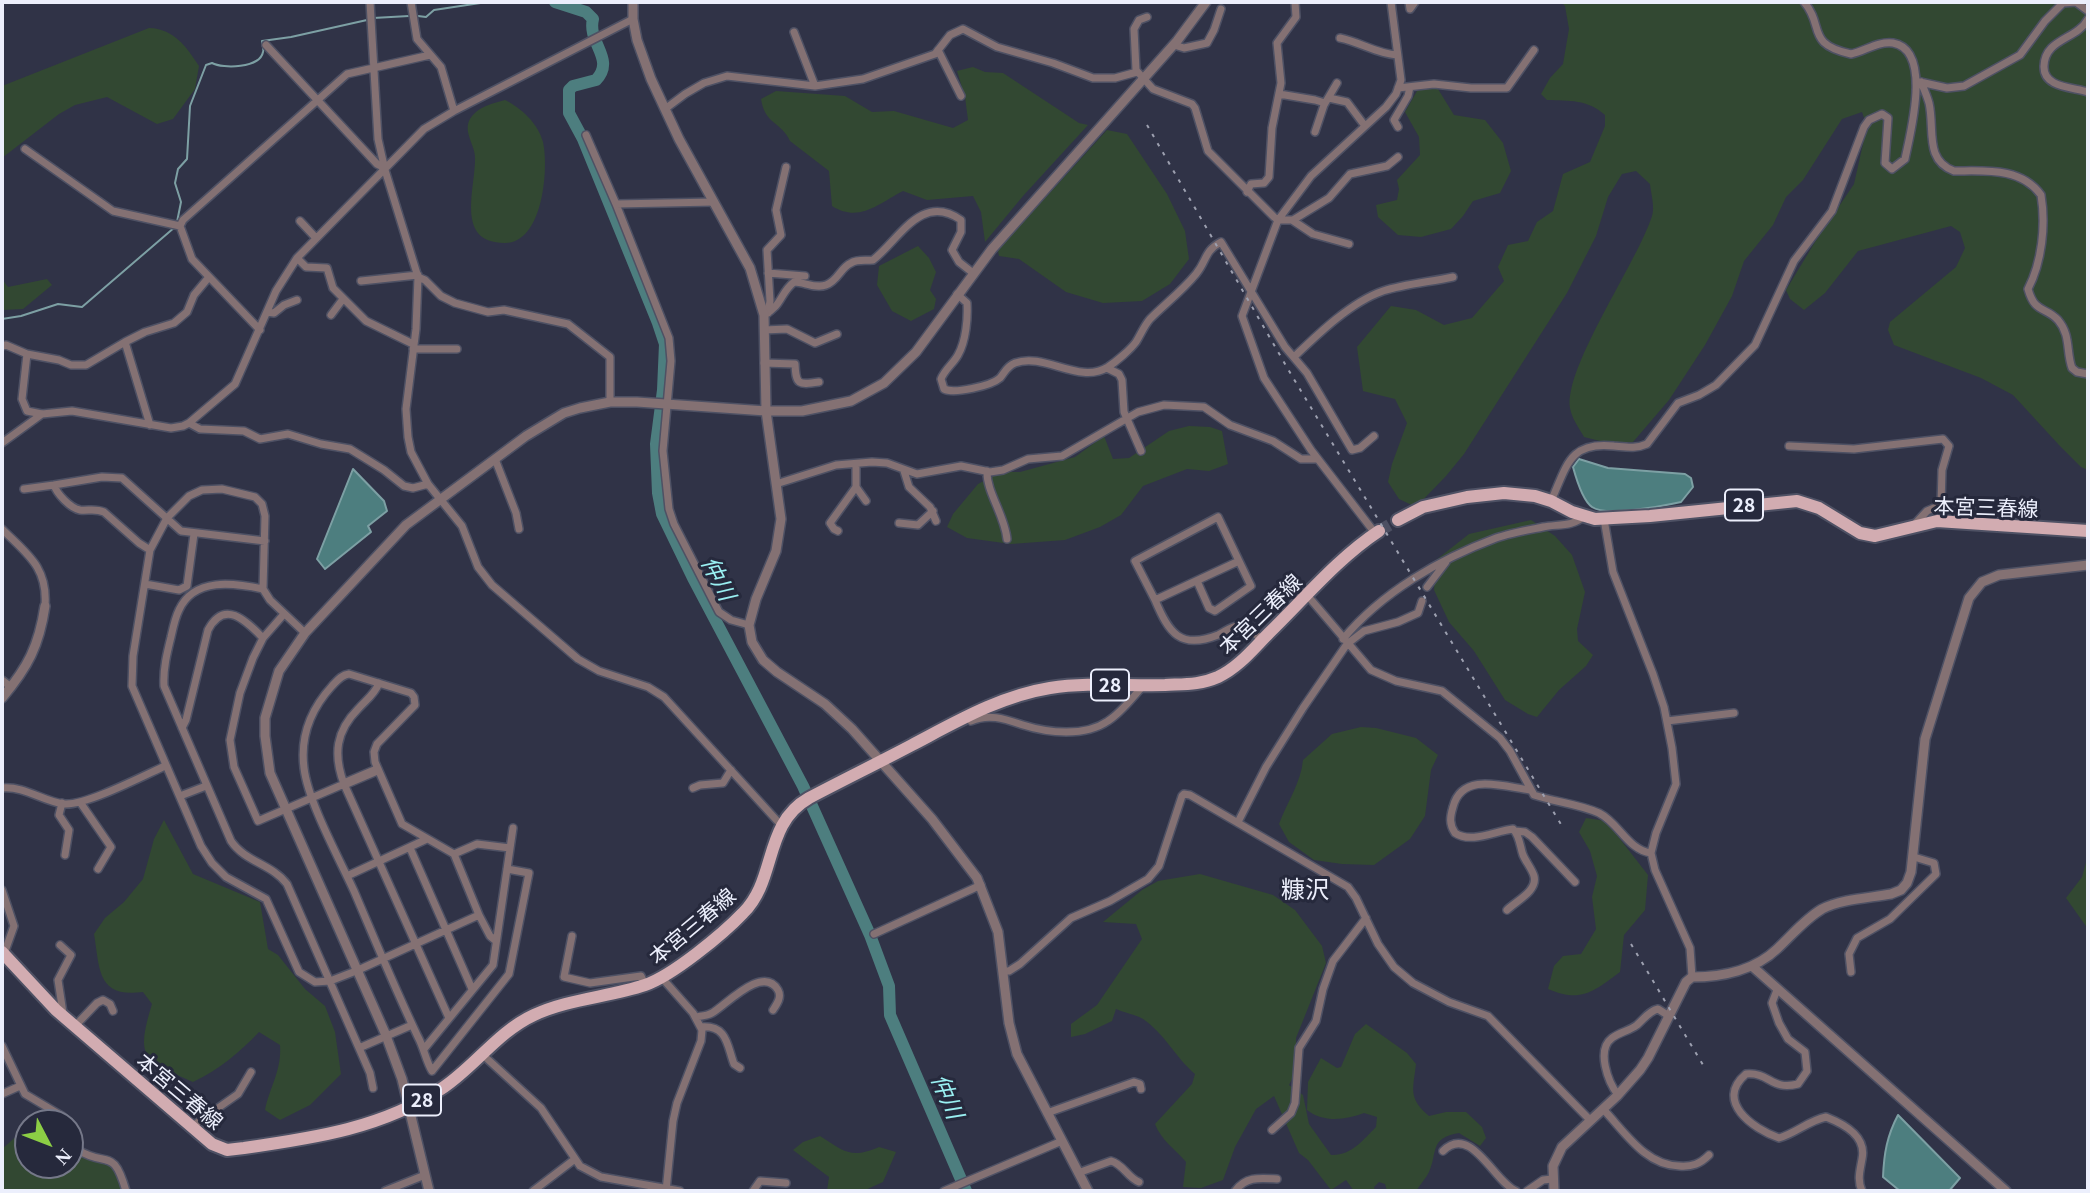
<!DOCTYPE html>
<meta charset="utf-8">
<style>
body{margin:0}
#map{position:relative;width:2090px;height:1193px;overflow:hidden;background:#303347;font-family:Georgia,serif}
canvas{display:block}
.frame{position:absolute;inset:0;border:4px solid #eceffc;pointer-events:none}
.north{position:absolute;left:14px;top:1109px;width:70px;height:70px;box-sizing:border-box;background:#26293c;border:2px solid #757889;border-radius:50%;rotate:132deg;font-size:19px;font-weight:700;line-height:28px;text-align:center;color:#eceffc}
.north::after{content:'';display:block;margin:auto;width:24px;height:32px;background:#8cce45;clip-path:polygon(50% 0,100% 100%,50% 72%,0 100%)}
</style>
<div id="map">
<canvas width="2090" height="1193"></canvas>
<div class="frame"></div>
<div class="north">N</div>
</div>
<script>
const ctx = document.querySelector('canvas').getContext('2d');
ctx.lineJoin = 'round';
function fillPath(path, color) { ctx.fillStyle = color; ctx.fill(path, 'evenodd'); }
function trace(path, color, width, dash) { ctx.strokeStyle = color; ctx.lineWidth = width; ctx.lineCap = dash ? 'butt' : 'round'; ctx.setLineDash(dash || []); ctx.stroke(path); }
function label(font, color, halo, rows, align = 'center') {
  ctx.font = font + ' Georgia,"Noto Sans JP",serif'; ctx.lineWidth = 6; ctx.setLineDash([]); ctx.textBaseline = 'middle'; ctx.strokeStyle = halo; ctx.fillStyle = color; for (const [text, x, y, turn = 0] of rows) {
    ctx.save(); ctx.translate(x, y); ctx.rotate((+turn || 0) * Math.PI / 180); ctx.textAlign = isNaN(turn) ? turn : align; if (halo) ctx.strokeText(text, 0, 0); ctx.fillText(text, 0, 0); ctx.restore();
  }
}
fillPath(new Path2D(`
 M1561 2H2088V470L2081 467 2059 445 2013 395 1981 378 1894 345 1888 330 1890 322 1956 267 1965 248 1960 232 1951 226 1858 251 1825 293 1804 310 1790 299 1786 290 1815 242 1854 184 1867 126 1862 112 1842 119 1803 180 1786 197 1773 225 1744 261 1732 296 1705 345 1669 400 1633 442 1608 443 1584 437C1579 428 1572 419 1570 408 1564 367 1637 263 1652 216 1655 207 1651 194 1650 184L1636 171 1622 174 1608 197 1596 236 1567 293 1464 454 1446 476 1416 507 1399 499 1388 482 1392 464 1407 423 1395 399 1363 391 1357 347 1391 306 1416 310 1444 325 1472 318 1504 281 1498 267 1508 245 1528 241 1537 222 1553 211 1563 174 1590 162 1605 126V115C1587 99 1570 101 1547 100L1541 94 1550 78 1563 64 1569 29 1565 6Z
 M149 28C174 29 186 46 199 66L195 89 173 119 157 124 107 97 75 105 59 114 2 158V86Z
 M973 67 985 72 1003 73 1079 123 1088 125 1023 196 985 242 981 212 973 196 927 200 903 191C878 204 859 223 832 206L829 171 790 141C781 121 765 125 761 99L776 91 845 96 872 112 894 111 953 128 968 120 965 97 957 71Z
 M1427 88 1438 89 1454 115 1485 120 1503 143 1511 171 1500 193 1473 201 1463 216 1451 229 1421 237 1398 235 1378 217 1376 205 1397 200 1399 189 1397 180 1420 155 1419 137 1405 112 1417 91Z
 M505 100C521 108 538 123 543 142 549 169 543 243 505 243 454 243 476 188 475 157 475 146 464 133 469 121 476 107 491 104 505 100Z
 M1107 130 1127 134 1167 194 1185 231 1189 259 1170 284 1142 301 1103 303 1066 292 1019 259 999 256 998 251 1006 241Z
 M918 246 929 258 936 272 930 290 936 299 934 309 911 321 892 311 877 285 879 266Z
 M2 279 8 287 47 279 52 285 23 309 2 310Z
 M1189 426 1210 427 1222 431 1228 464 1209 471 1187 469 1143 486 1121 515 1100 527 1065 540 1011 544 967 538 947 527 953 514 978 484 1001 472H1020L1075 457 1104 436 1113 459 1129 458 1169 431Z
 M1531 520 1555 536 1572 555 1585 592 1577 629 1578 641 1593 655 1586 666 1559 690 1537 717 1528 714 1505 700 1474 651 1449 622 1434 590 1436 560 1469 534Z
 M1361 727 1376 728 1416 738 1438 755 1431 770 1425 816 1410 839 1374 865 1342 864 1314 860 1289 842 1279 824C1287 802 1301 783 1303 760L1332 734Z
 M1586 818 1606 821 1648 875 1645 910 1624 935 1620 972C1593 992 1581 1003 1548 989L1554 966 1563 956 1581 954 1596 929 1592 897 1597 876 1590 851 1579 832Z
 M164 820 193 874 260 902 268 949 278 955 305 989 325 1006 335 1032 341 1074 310 1105 280 1120 265 1110C270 1086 282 1070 280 1045L259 1032C239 1053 220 1069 193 1082 144 1060 135 1060 152 1004L143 992C97 998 100 970 94 934L105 918 124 902 143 879 154 839Z
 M2088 855V929L2066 898 2082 877Z
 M1200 874 1273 895 1295 910 1322 946 1326 963 1296 1038V1071L1289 1085 1303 1095 1309 1124 1331 1155C1351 1156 1363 1140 1376 1127L1377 1117 1364 1113C1345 1120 1324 1123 1307 1110L1308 1082 1321 1058 1337 1068 1341 1067 1355 1034 1366 1024 1407 1053 1416 1064C1413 1090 1408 1098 1429 1116L1446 1112H1466L1482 1127 1486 1138 1480 1146 1459 1133C1429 1138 1438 1152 1429 1172 1426 1178 1420 1185 1416 1191H1387L1385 1184 1379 1182 1374 1187 1375 1191H1354L1346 1180 1331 1190 1308 1160 1299 1153 1274 1096 1256 1109 1235 1147 1223 1180 1201 1188 1183 1187 1186 1162C1175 1149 1161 1140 1155 1124L1192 1084 1195 1074C1176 1058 1164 1033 1143 1019 1135 1014 1124 1013 1116 1009L1112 1021 1085 1034 1071 1037V1024L1097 1005 1142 939 1136 924 1103 922 1142 890 1158 881Z
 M28 1126V1165H70V1139L77 1155 106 1162 127 1181 126 1191H2V1149Z
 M820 1136C845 1152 851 1159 879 1147L896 1152 883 1182 863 1191H827L829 1177 793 1150 803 1142Z`), '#324832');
const water = new Path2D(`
 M1579 459 1608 468 1685 474 1691 478 1693 487 1681 502C1663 506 1606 517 1592 507 1582 500 1576 478 1573 467Z
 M353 469 384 501 387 511 368 526 371 532 325 569 317 559Z
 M1898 1115 1960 1178 1949 1191H1900L1883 1177C1884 1153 1887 1136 1898 1115Z`);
fillPath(water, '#4d7e7f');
trace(water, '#7da0a4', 2);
trace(new Path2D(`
 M418 16 426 17 434 10 487 2
 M373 18 409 16
 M177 222 181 202 175 183 178 169 187 159 190 106 206 65 212 63C223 69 260 68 263 52 264 51 262 42 262 41L291 37 367 20
 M2 319 21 316 58 304 82 307 175 227`), '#7da0a4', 2);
trace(new Path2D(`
 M555 2 586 12 593 19C587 43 616 59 596 80L573 86 569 90V113L583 139 658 323 665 344 663 390 656 444 658 493 662 514 693 578 803 786 870 935 889 986 890 1015 966 1191`), '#4d7e7f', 12);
trace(new Path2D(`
 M1379 531 1398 520`), '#4c4f62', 12, [12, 6]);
const minor = new Path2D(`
 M370 2 378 139 385 170 418 277 416 329 406 409 408 437 411 452 428 484 462 526 478 567 492 585 578 659 599 671 648 687 664 697 781 825
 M411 2 417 39 441 67 454 111
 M1409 2 1410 9 1415 2
 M1147 17 1139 20 1134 29 1136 70 1153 89 1192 104 1195 108 1208 151 1274 217 1278 220H1292L1313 234 1349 244
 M2088 19C2077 40 2045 38 2044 66 2043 88 2073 87 2088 92
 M794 32 815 86
 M1340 38C1360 42 1377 54 1397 55
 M266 45 377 164 385 168
 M1174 45 1184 48 1207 43 1214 30 1221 9
 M938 50 961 96
 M1920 82 1947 88 1964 86 2020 55 2045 21 2063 3 2076 2 2088 11
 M1921 82C1924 89 1927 96 1929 103 1935 129 1924 160 1954 171 1985 171 2021 167 2041 195 2046 225 2042 262 2028 289 2035 314 2045 306 2058 320 2071 335 2066 352 2072 368L2077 372 2088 374
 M1398 88 1434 84 1471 88H1507L1534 50
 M1279 94 1315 100 1325 103
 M1329 98 1347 102 1365 126
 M665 109 685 94 704 83 727 76 815 86 863 79 935 54 950 35 963 29 997 47 1053 63 1093 78H1115L1137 72
 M1398 127 1394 120 1408 96 1410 87
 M1315 132 1324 105 1337 83
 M586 135 616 204 669 338 671 361 663 451 669 509 674 524 719 612 731 620 749 625
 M25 149 113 211 180 226
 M1247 192 1251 184 1264 183 1269 177 1272 128 1281 83 1277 43 1296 17 1295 2
 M616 204 714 202
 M1293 220 1329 198 1350 174 1387 166 1398 157
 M300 221 316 238
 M297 258 306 267 327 268 333 288 366 321 413 344
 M768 273 805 276
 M418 277 425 280 441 296 455 303 488 312 504 310 568 324 610 357V402
 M361 281 418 275
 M957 294 967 303C968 318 966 341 958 355 953 364 945 369 941 379L944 389C954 394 991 386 1000 378 1005 372 1007 366 1015 363 1045 352 1079 385 1108 367 1117 361 1130 350 1136 342 1141 334 1144 326 1150 319 1165 304 1182 291 1196 274 1207 261 1204 251 1221 242L1285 347 1307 373 1352 450 1360 448 1374 436
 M267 312 274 313 284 305 297 300
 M768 313 770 301 767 250 781 235 776 210 786 167
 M331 315 343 299
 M764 315C782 306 780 293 794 282 804 282 816 289 826 285 838 281 840 268 851 263 857 259 865 261 873 260 899 240 921 192 961 220V232L952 250 959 262 973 273
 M260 330 192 259 180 226 183 220 347 74 430 55
 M764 330 787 329 815 343 837 334
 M125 342 150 425
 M2 346 6 345 27 354 22 399 27 411 42 414 72 411 171 428 183 426 189 423 235 384 276 291 297 258 424 129 454 111 633 19
 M413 349H457
 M27 354 59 360 71 365H86L125 342 145 332 174 323 187 312 194 295 209 277
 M1294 357C1318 334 1351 302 1383 291 1405 284 1430 282 1453 277
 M764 363 795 364C796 385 798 385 819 382
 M1107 368 1119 374 1122 380 1124 412 1141 451
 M189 423 200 429 244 431 260 439 288 434 321 444 350 449 384 470 404 486 413 488 428 484
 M2 443 42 414
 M1789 446 1854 449 1943 439 1949 446 1942 470 1941 505 1927 511 1913 526
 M495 459 516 513 519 529
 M904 471 909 487 930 507 936 521
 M987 471C986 491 1005 516 1007 539
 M776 484 836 465 872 462 887 463 917 474 961 466 990 472 1003 470 1028 459 1062 456 1138 412 1164 405 1204 407 1230 425 1273 441 1301 459H1318
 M856 487 866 501
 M24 489 54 485
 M1551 501C1567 466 1569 441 1614 446 1626 447 1636 449 1647 444L1678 403 1699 395 1716 385 1755 345 1794 261 1832 211 1864 127 1869 120 1882 114 1888 118 1885 163 1892 169 1905 159C1910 134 1933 50 1893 43 1878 41 1865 51 1851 54 1805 44 1825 26 1804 2
 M1604 519 1613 572 1653 674 1664 707 1672 748 1676 784 1656 833 1651 853 1655 870 1690 948 1692 977
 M899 523 918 525 933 511
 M2 529C27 554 48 567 45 606
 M838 531 834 529 830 523 856 487V464
 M1375 533 1311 450 1264 378 1242 316 1278 220 1311 176 1386 107 1396 94 1401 80 1391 2
 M150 550 139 543 104 512C95 508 88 511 80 510 70 508 57 494 54 485L102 477 122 478 181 531 265 541
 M1197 581 1209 608 1215 611 1251 586 1239 561
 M145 584 179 590 187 586 194 534
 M1427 587 1446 562
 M263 589C234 583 194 577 179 610 175 618 173 628 171 637 167 653 163 669 164 686L231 841C245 862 272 864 287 884L370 1073 373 1088
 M1307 595 1371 670 1396 681 1442 691 1500 738 1510 751 1534 795C1555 802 1579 804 1599 813 1619 823 1628 850 1651 853
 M1155 600 1135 561 1218 517 1239 561 1155 600C1169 633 1180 650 1218 635 1225 632 1231 626 1238 626 1248 626 1255 634 1262 640
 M284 614 263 638 253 658 240 693 230 740 234 767 258 821 344 784
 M305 633 270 600 263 589 265 516 262 504 255 497 222 489 202 490 189 496 167 518 150 550 133 656 132 686 201 846 212 863 226 877 266 899 299 972 315 982 330 981 356 971 479 915 454 854 402 824 375 762 374 752 377 744 415 705 414 697 411 693 349 674C341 675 337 681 332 686 311 709 300 737 304 768 308 802 339 858 354 891 375 940 395 989 418 1037 424 1048 426 1061 432 1071L509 974 529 873 507 869
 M1343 639C1382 592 1440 559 1496 538 1510 533 1528 530 1543 527 1557 524 1573 527 1584 516
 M2 680 11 687
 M379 683C375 694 366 700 358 709 336 731 333 754 344 784L449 1018
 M971 721C989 713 1005 719 1023 725 1048 733 1085 737 1108 721 1121 713 1133 697 1143 686
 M1667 721 1734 713
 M182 728 186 720 208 630C225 598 247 622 263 638
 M2 788C25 786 42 801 64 804 85 806 143 776 165 766
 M693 788 700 785 723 783 731 770
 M180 796 206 786
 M80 802 111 847 98 869
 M62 803 59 815 69 830 65 855
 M1238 822 1266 767 1303 708 1347 644 1364 631 1398 622 1418 613 1422 601
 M1515 831 1525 832 1532 837 1575 882
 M410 848 472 989
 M454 854 477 844 510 848
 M347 876 427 839
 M2 890 14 926 4 954
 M1507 910C1516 901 1538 891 1534 876 1532 869 1526 862 1523 855 1520 847 1520 836 1513 829 1495 831 1471 844 1455 833 1449 824 1450 817 1453 807 1462 771 1505 787 1530 790
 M479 915 490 936 496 941
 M874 934 981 885
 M572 936 564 977 590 983 641 976 645 985
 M60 945 71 955 58 980 63 1013
 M1004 971H1009L1020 964 1071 918 1110 901 1148 879 1159 866 1182 796 1184 794 1190 795 1348 887 1356 898 1378 944 1394 967 1413 983 1449 1002 1488 1016 1590 1120
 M1851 972 1849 954 1857 938 1890 919 1936 874 1934 863 1914 857
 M662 978 693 1013 702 1030 701 1041 677 1103 673 1121 666 1191
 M1777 990 1772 1003 1779 1023 1788 1039 1805 1052 1807 1071 1798 1084C1771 1091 1770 1072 1746 1074 1714 1101 1753 1129 1779 1138 1796 1133 1808 1121 1826 1117 1844 1124 1867 1136 1862 1159 1860 1171 1857 1180 1862 1191
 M696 1017C701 1016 707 1016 712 1013 725 1006 763 964 778 990 782 997 777 1004 773 1010
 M75 1026 97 1003 103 1000 110 1004 113 1011
 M701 1027C728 1025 727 1046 734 1064L740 1068
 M2 1046 25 1094 62 1116 68 1123
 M359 1048 412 1025
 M424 1049 493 965 513 828
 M483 1055 541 1108 580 1166 601 1177 680 1191
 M2 1094 20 1086
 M1618 1095C1608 1082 1596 1050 1612 1038 1620 1032 1629 1031 1637 1025 1644 1019 1649 1011 1658 1009L1669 1016
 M1603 1109C1625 1132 1645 1165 1679 1166 1692 1167 1700 1164 1709 1155
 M1047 1113 1134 1082 1140 1084 1141 1089
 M70 1125 78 1150C107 1168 113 1146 126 1191
 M191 1127 238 1094 251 1072
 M1272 1130 1291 1113 1295 1103 1299 1048 1316 1021 1323 989 1333 961 1366 918
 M1443 1151C1471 1123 1494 1182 1516 1191
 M1078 1173 1111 1161C1123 1164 1128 1178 1139 1182
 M385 1191 425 1175
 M533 1191 575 1159
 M753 1191 760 1181 786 1183
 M944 1191 1062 1141
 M1235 1191C1246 1176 1260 1178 1277 1179
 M1527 1191 1543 1180 1552 1179`);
const tertiary = new Path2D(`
 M633 2V19L637 40 651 79 679 139 750 268 764 315 766 411 781 519 776 551 756 599 749 625 752 642 763 660 777 672 825 704 852 729 932 819 977 878 998 932 1009 1023 1017 1054 1088 1191
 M2 698C28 667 39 646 45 606
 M344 784 377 770
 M1753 967 2006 1191
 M429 1191 402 1079 385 1033 270 773 265 736V718L279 671 305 633 406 525 526 436 564 413 580 408 610 402H637L766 411H802L851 401 884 383 916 352 992 249 1177 41 1206 2
 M1554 1191 1553 1166 1562 1147 1617 1096 1640 1070 1648 1058 1686 982 1692 977C1722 977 1755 970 1777 949 1792 935 1805 919 1822 909 1841 899 1869 898 1891 894L1901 890 1907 883 1911 872 1925 739 1969 598 1982 582 1999 575 2088 565`);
const primary = new Path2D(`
 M1398 520 1423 507 1467 497 1504 493 1535 496 1551 501 1572 512 1595 519 1650 516 1797 501 1819 508 1860 533 1875 536 1937 521 2088 531
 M2 952 56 1010 212 1144 227 1150 244 1148C314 1138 384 1128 444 1087 475 1066 499 1031 534 1015 568 999 609 997 645 985 672 976 723 934 743 913 777 880 763 824 809 798 843 780 878 763 912 745 956 722 1000 696 1050 688 1087 682 1127 686 1165 685 1184 684 1200 685 1218 677 1239 667 1253 649 1269 633 1304 599 1338 558 1379 531`);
trace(minor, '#4e5164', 10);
trace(tertiary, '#4e5164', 12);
trace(primary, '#4e5164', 16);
trace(minor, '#847173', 7);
trace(tertiary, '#847173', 9);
trace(primary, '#d2acb1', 12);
trace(new Path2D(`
 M1147 125 1292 376 1562 826
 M1631 944 1706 1070`), '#9da0b0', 2, [3.5, 7]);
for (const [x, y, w] of [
 [1744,505,38],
 [1110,685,38],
 [422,1100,38]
]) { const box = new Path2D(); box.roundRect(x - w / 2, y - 15.5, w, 31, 5); ctx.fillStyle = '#26293c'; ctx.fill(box); trace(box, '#eceffc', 2); }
label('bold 19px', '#eceffc', null, [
 ["28",1744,505],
 ["28",1110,685],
 ["28",422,1100]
]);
label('21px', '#eceffc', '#26293c', [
 ["本宮三春線",1986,507,2],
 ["本宮三春線",1260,614,-44],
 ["本宮三春線",692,926,-40],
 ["本宮三春線",180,1091,40]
]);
label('italic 23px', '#9af0f2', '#26293c', [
 ["仲川",719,578,63],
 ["仲川",948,1096,67]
]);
label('24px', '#eceffc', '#26293c', [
 ["糠沢",1305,889]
]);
</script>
